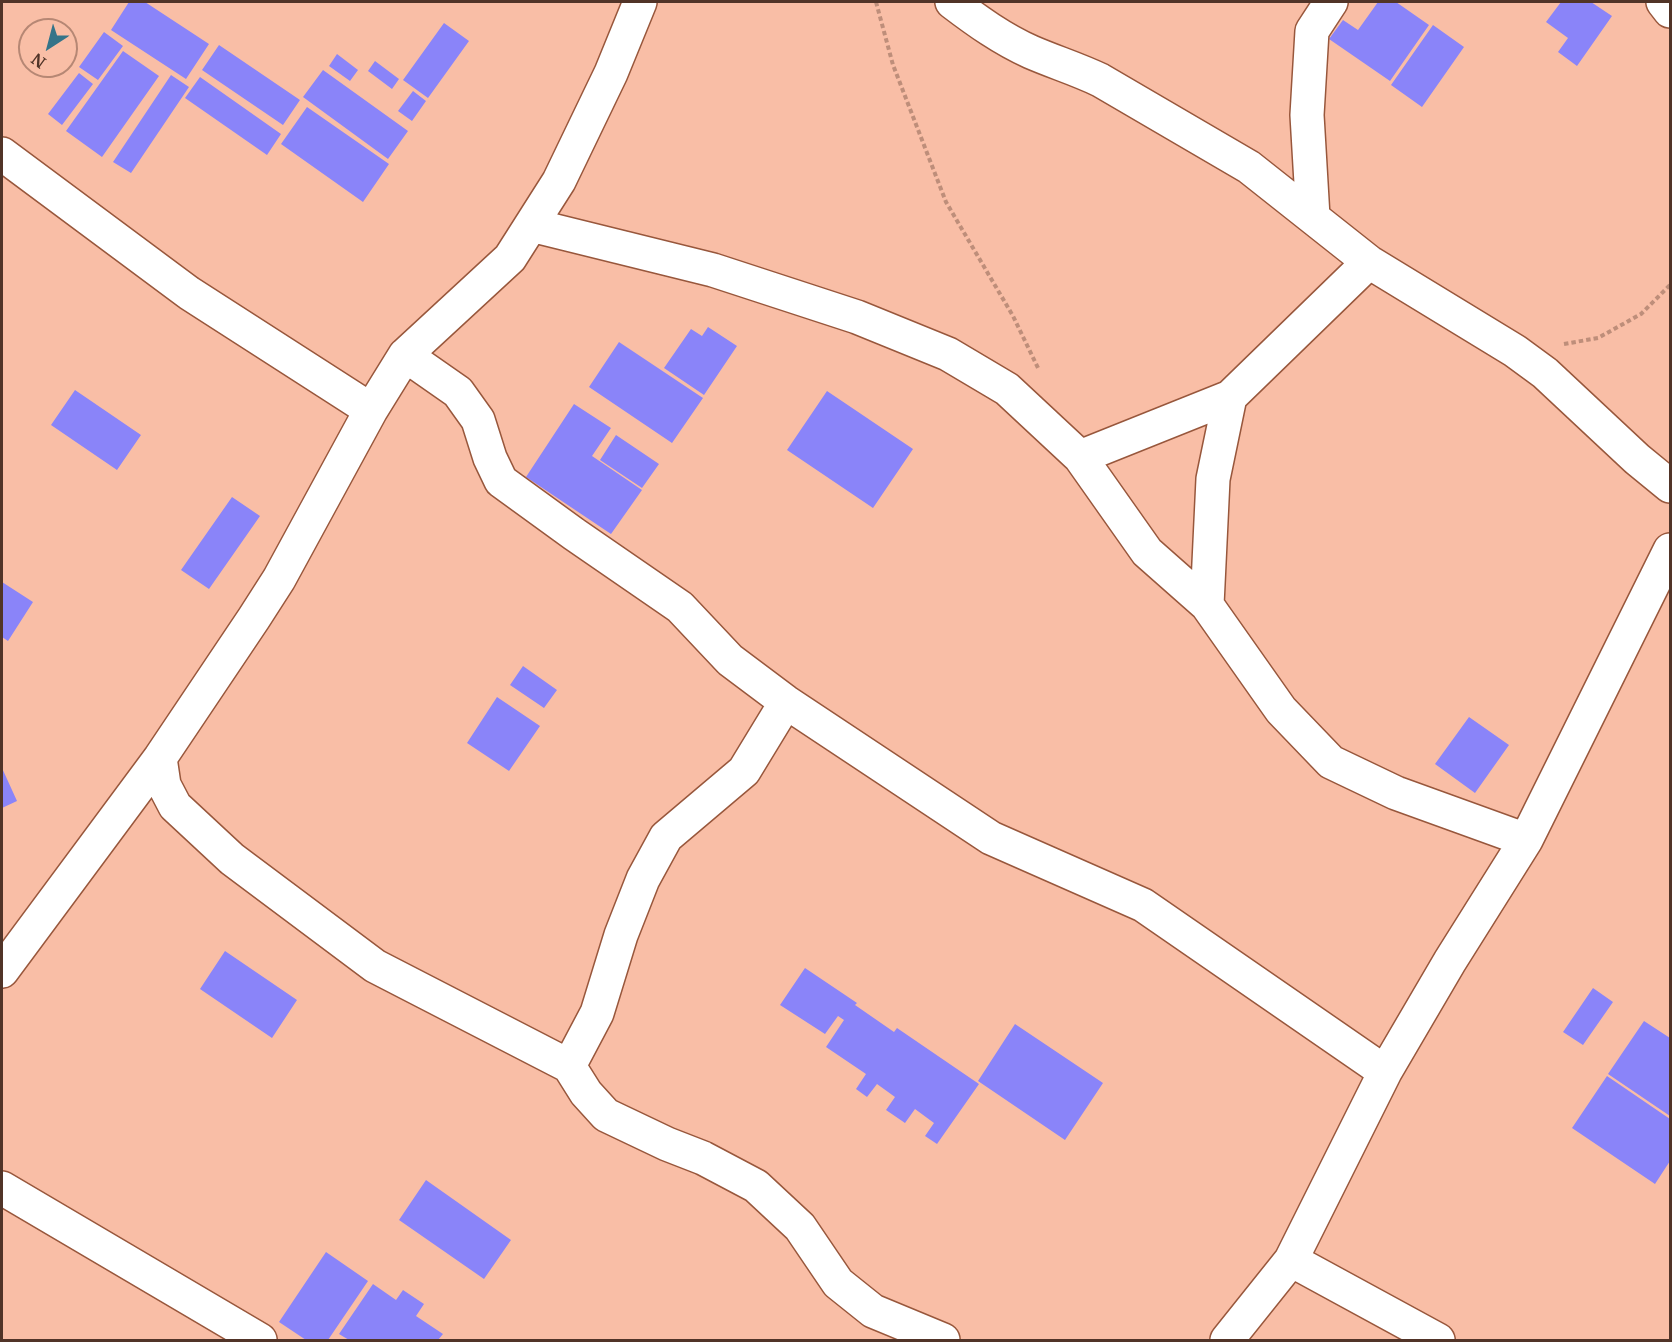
<!DOCTYPE html>
<style>
body{margin:0}
#map{position:relative;width:1672px;height:1342px;overflow:hidden;background:#f9bea6;font-family:Merriweather,serif}
canvas{display:block}
.frame{position:absolute;inset:0;border:3px solid #513428;pointer-events:none}
.north{position:absolute;left:18px;top:18px;width:60px;height:60px;box-sizing:border-box;background:#f9bea6;border:2px solid #b68774;border-radius:50%;rotate:216deg;font-size:16px;font-weight:700;line-height:24px;text-align:center;color:#513428}
.north::after{content:'';display:block;margin:auto;width:21px;height:27px;background:#357489;clip-path:polygon(50% 0,100% 100%,50% 72%,0 100%)}
</style>
<div id="map">
<canvas width="1672" height="1342"></canvas>
<div class="frame"></div>
<div class="north">N</div>
</div>
<script>
const ctx = document.querySelector('canvas').getContext('2d');
ctx.lineJoin = 'round';
function fillPath(path, color) { ctx.fillStyle = color; ctx.fill(path, 'evenodd'); }
function trace(path, color, width, dash) { ctx.strokeStyle = color; ctx.lineWidth = width; ctx.lineCap = dash ? 'butt' : 'round'; ctx.setLineDash(dash || []); ctx.stroke(path); }
fillPath(new Path2D(`
 M129 2H145L209 44 186 79 111 30Z
 M1378 2H1396L1429 25 1390 81 1329 39 1343 20 1358 30Z
 M1561 2H1591L1612 16 1577 66 1558 52 1568 38 1546 22Z
 M444 23 469 41 428 98 403 80Z
 M1433 25 1464 47 1422 107 1391 85Z
 M104 32 123 46 98 80 79 67Z
 M219 45 300 100 283 125 202 70Z
 M123 51 159 76 102 157 66 131Z
 M337 54 358 70 350 81 329 66Z
 M375 61 399 79 392 89 368 71Z
 M323 70 408 131 388 159 303 97Z
 M79 73 93 84 62 125 48 114Z
 M171 75 189 87 131 173 113 162Z
 M200 77 281 134 267 155 185 98Z
 M413 91 426 101 412 121 398 111Z
 M307 107 389 164 363 202 281 144Z
 M708 327 737 346 704 395 664 368 691 329 702 336Z
 M619 342 703 398 672 443 589 387Z
 M75 390 141 435 117 470 51 425Z
 M827 391 913 449 873 508 787 450Z
 M574 404 611 428 592 456 642 490 611 534 526 477Z
 M616 435 659 464 642 488 600 460Z
 M232 497 260 516 209 589 181 570Z
 M2 582 33 602 8 641 2 637Z
 M523 666 557 690 544 708 510 685Z
 M497 697 540 726 509 771 467 743Z
 M1469 717 1509 745 1475 793 1435 764Z
 M2 768 17 801 2 808Z
 M225 951 297 1000 272 1038 200 989Z
 M805 968 857 1003 855 1005 894 1032 897 1028 979 1084 937 1144 925 1136 934 1123 915 1109 905 1123 886 1110 895 1097 877 1084 867 1097 856 1089 866 1074 826 1047 844 1020 838 1016 825 1034 780 1005Z
 M1593 988 1613 1002 1583 1045 1563 1032Z
 M1644 1021 1670 1038V1116L1608 1074Z
 M1015 1024 1103 1083 1065 1140 978 1081Z
 M1607 1076 1670 1119V1161L1655 1184 1572 1128Z
 M426 1180 511 1240 484 1279 399 1220Z
 M326 1252 368 1281 328 1340H306L279 1322Z
 M373 1284 396 1300 403 1290 424 1304 416 1316 443 1334 438 1340H349L339 1334Z`), '#8a84f9');
const minor = new Path2D(`
 M952 2C977 21 1002 39 1031 52 1054 62 1077 69 1100 80L1249 167 1369 262 1515 351 1545 373 1637 459 1670 486
 M1663 2 1670 11
 M2 154 189 293 371 410
 M1313 217 1307 115 1312 31 1331 2
 M531 225 713 270 857 317 948 354 1007 389 1080 457 1147 552 1207 605 1281 710 1331 762 1396 793 1526 840 1450 961 1385 1072 1291 1260 1227 1340
 M405 355 458 392 478 420 490 458 501 481 574 534 680 607 730 660 786 702 991 838 1143 905 1385 1072
 M1080 457 1230 397 1369 262
 M1207 605 1213 479 1230 397
 M160 758 164 785 175 806 232 859 375 966 569 1066 586 1093 606 1115 667 1144 703 1158 756 1186 800 1227 838 1283 873 1311 943 1340
 M1526 840 1670 550
 M2 971 160 758 254 618 279 579 371 410 405 355 510 258 559 181 611 73 640 2
 M569 1066 597 1013 621 935 643 879 666 837 744 771 786 702
 M2 1188 260 1340
 M1291 1260 1438 1340`);
trace(minor, '#98573c', 36);
trace(new Path2D(`
 M876 2 893 65 946 202 1013 316 1039 370
 M1564 344 1598 338 1641 314 1670 285`), '#be8e7a', 4, [4.5, 3]);
trace(minor, '#fff', 33);
</script>
